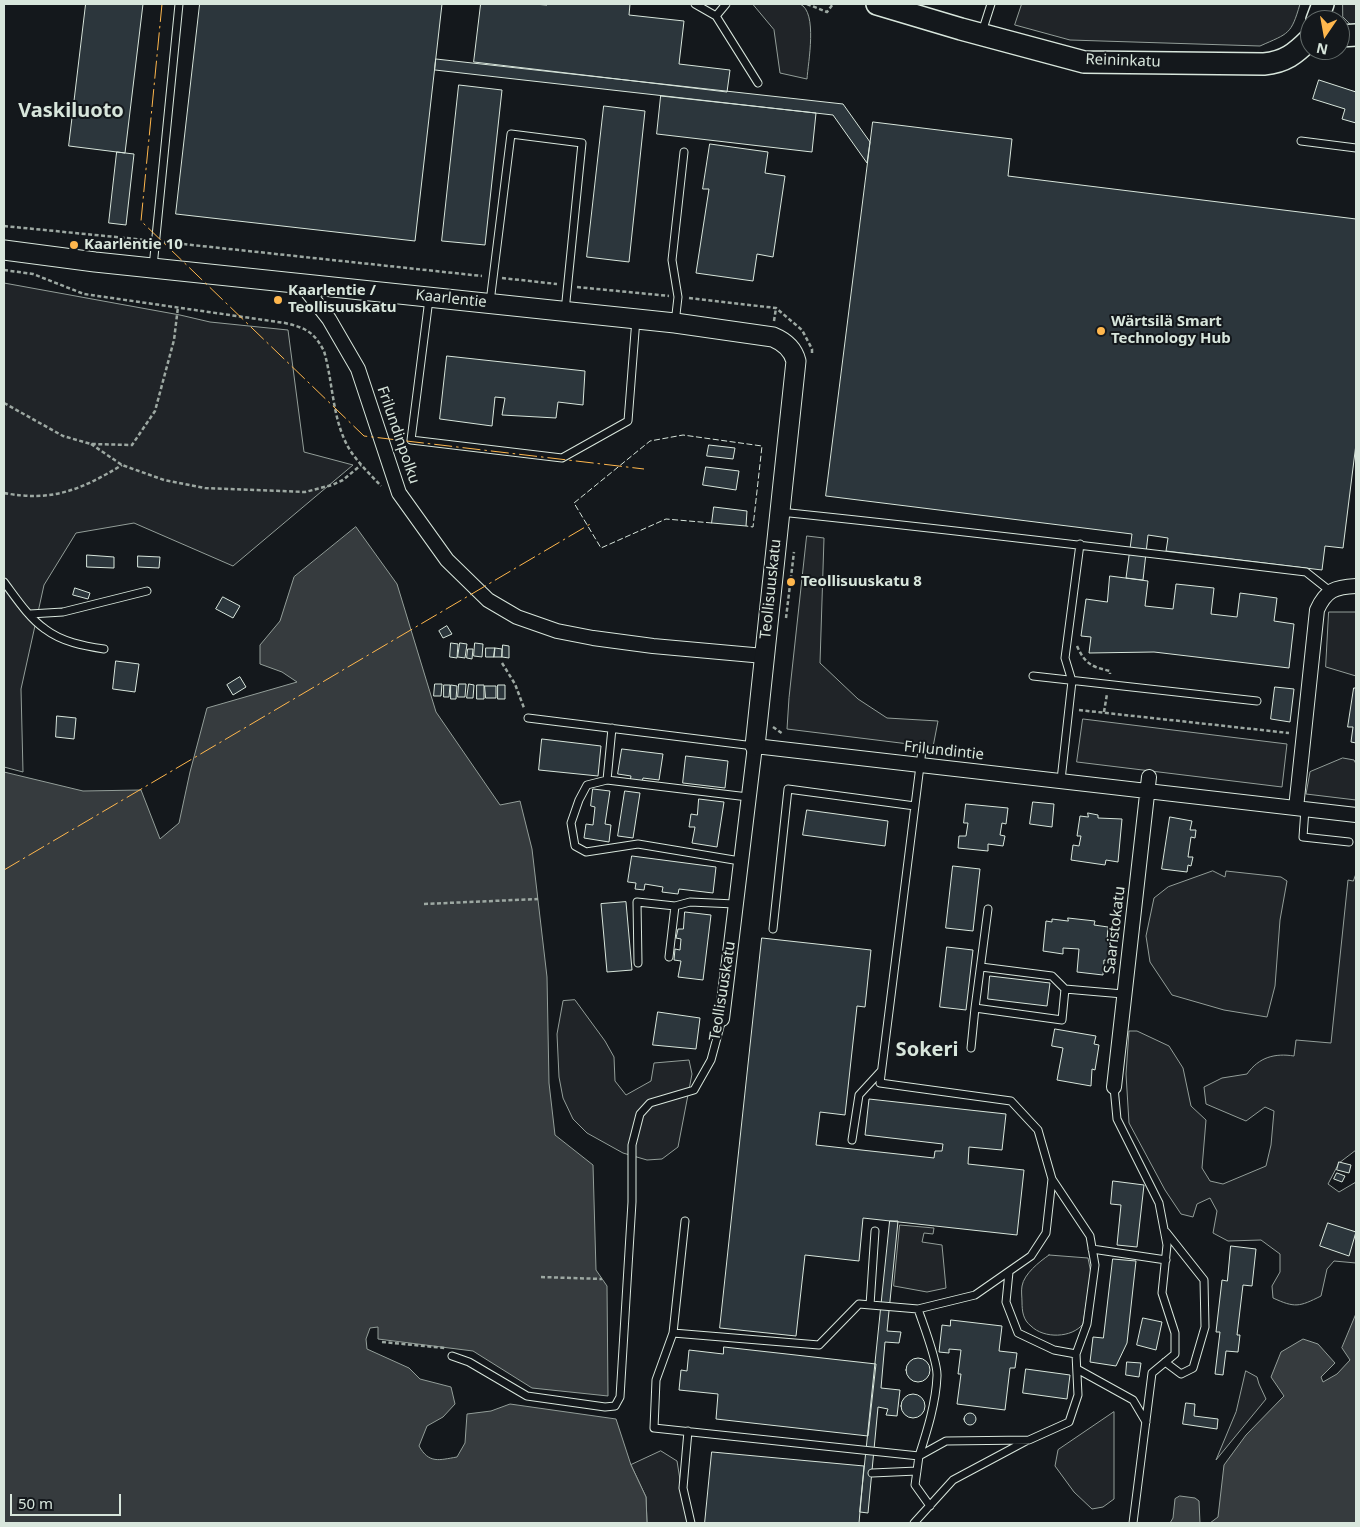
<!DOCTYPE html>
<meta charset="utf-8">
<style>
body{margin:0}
#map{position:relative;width:1360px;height:1527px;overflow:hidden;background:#14181c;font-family:"Noto Sans",sans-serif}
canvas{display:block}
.frame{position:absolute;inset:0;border:5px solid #d8e6dc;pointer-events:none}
.north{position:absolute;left:1300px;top:10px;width:50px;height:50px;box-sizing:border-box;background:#14181c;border:1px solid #626a69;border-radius:50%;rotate:192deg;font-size:14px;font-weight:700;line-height:20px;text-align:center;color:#d8e6dc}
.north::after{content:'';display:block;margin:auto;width:18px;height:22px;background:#ffb74d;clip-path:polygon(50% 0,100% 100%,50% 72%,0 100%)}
.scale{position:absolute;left:10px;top:1494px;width:111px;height:22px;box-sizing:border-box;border:2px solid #d8e6dc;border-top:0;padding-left:6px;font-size:15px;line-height:18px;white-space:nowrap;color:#d8e6dc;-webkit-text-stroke:4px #14181c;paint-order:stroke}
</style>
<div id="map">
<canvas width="1360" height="1527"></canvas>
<div class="frame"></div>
<div class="north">N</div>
<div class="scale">50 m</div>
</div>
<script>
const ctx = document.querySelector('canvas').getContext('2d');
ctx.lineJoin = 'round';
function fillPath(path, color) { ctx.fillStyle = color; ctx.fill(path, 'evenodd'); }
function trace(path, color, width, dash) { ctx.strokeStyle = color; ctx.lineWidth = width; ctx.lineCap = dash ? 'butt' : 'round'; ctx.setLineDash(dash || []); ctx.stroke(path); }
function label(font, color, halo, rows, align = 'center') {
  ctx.font = font + ' "Noto Sans",sans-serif'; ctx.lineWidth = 4; ctx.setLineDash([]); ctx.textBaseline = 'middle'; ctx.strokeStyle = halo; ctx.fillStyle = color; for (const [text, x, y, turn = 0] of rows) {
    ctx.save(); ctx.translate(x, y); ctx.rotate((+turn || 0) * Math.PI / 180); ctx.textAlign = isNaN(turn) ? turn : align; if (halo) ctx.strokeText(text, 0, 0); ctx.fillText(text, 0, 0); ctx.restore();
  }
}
const green = new Path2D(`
 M753 4C762 4 793 1 800 4 818 12 808 63 807 79L780 73 774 30Z
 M1022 4H1300C1291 35 1289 33 1260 46L1070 40 1015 25Z
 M1343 4H1356V26H1352L1343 17Z
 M4 283 180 315 210 322 288 330 304 452 353 465 233 566 134 523 76 533 44 585 21 689 23 772 4 767Z
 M807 536 824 538 820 663 858 699 887 718 938 721 933 747 787 729 789 698Z
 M1329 612H1356V676L1326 667Z
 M1083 719 1287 744 1282 787 1077 762Z
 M1343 758 1354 760 1356 764V800L1306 794 1310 772Z
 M1213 871 1225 877 1226 871 1281 877 1287 881 1280 920 1275 986 1267 1017 1224 1010 1172 995 1150 962 1146 936 1154 898 1168 887Z
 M1356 874V1150L1339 1163 1328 1184 1339 1192 1356 1182V1263L1334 1261 1327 1269 1321 1296C1299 1307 1295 1308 1273 1298L1272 1286 1280 1272V1254L1261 1240 1228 1241 1213 1233 1217 1211 1210 1198 1197 1204 1193 1217 1181 1214 1165 1190 1129 1123 1126 1074 1129 1031H1137L1169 1046 1183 1068 1191 1106 1206 1120 1202 1168 1210 1181 1223 1184 1266 1166 1271 1145 1274 1111 1265 1107 1246 1121 1206 1104 1204 1087 1222 1078 1247 1074C1259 1057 1275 1053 1294 1056L1296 1040 1331 1043 1348 880 1353 881Z
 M575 1000 605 1041 614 1057 615 1081 626 1095 651 1081 654 1063 689 1060 692 1074 678 1147 662 1159 647 1160 623 1153 587 1133 573 1119 563 1098 559 1077 557 1034 563 1001Z
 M900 1225 934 1228 933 1234 924 1233 922 1242 942 1245 946 1288 927 1292 894 1286Z
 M1049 1255 1088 1258 1091 1273 1083 1324C1072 1338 1044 1339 1031 1326 1023 1320 1022 1311 1022 1302 1022 1297 1021 1291 1022 1286 1024 1274 1039 1262 1049 1255Z
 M1246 1371 1257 1377 1259 1384 1266 1399 1216 1460 1236 1412Z
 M1114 1412V1499L1103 1507 1092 1509 1074 1492 1055 1466 1058 1450Z
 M661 1451 677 1461 687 1523H647L646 1497 631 1465Z`);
fillPath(green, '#202428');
trace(green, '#939e99', 1);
const water = new Path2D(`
 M356 527 397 584 436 712 500 805 520 801 532 849 547 977 549 1083 555 1135 593 1165 596 1270 607 1286 608 1396 532 1388 473 1351 378 1339V1327L370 1328 366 1339 367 1349 409 1368 420 1379 451 1387 455 1404 443 1417 427 1426 419 1446C429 1464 439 1460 457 1457L465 1443 467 1414 491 1411 510 1404 616 1419 631 1465 646 1497 647 1523H4V772L83 791 141 790 160 839 179 823 190 772 207 708 297 682 282 672 260 664V645L280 621 294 577Z
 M1356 1314V1523H1210L1218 1517 1224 1465 1246 1435 1284 1396 1271 1377 1281 1352 1303 1339 1318 1344 1335 1363 1321 1377 1323 1382 1337 1374 1350 1360 1342 1348Z
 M1180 1496 1195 1498 1199 1501 1200 1523H1170L1173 1518 1175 1499Z`);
fillPath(water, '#363b3e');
trace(water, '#939e99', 1);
const building = new Path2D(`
 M86 4H143L125 153 69 146Z
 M200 4H442L415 241 176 214Z
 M481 4H533L547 5V4H630L629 15 684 21 679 64 730 70 727 92 474 62Z
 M436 59 843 104 870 142 867 163 833 115 435 70Z
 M1319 80 1356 92V123L1342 119 1345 109 1313 99Z
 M459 85 502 90 485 245 442 241Z
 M661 96 816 113 812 152 657 134Z
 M604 106 645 111 629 262 587 257Z
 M873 122 1012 139 1008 176 1356 219V444L1343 548 1325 546 1322 570 1166 551 1168 538 1148 535 1143 580 1126 578 1132 534 826 496Z
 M710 144 768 152 765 173 785 176 773 257 757 254 753 281 696 273 709 189H703Z
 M117 152 134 154 126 225 109 223Z
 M447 356 585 371 583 405 558 402 556 418 502 415 505 398 495 397 492 426 440 419Z
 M709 445 735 448 733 459 707 456Z
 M706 467 739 471 736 490 703 485Z
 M714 507 747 511 746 526 712 523Z
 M87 555 114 557V568L87 567Z
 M138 556 160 557 159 568 138 567Z
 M1110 576 1148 581 1145 606 1173 609 1176 584 1214 588 1211 614 1237 617 1240 593 1277 598 1274 621 1294 624 1289 668 1154 652 1089 653 1091 637 1081 636 1086 599 1107 602Z
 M75 588 90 593 88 599 73 595Z
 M223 597 240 606 233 618 216 609Z
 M447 626 452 634 443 638 439 631Z
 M451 643 458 644 457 658 450 657Z
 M460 643 467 644 465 658 458 657Z
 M475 643 483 644 482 657 474 656Z
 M503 645 509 646V658L502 657Z
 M486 648H495L494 657H486Z
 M495 648 502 649V657H494Z
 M468 649H473L472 659 467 658Z
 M116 661 139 664 135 692 113 689Z
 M240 677 246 687 233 695 227 685Z
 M435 684H442L441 696H434Z
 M459 684H466L465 697H458Z
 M469 684 474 685 473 698H467Z
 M444 685H450L449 697H444Z
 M451 685 457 686 456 699H451Z
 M477 685H484V699H477Z
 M498 685H505V699H498Z
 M485 686H496V698H486Z
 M1275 687 1294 689 1290 722 1271 719Z
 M1354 688H1356V743L1351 742 1353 727H1348Z
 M57 716 76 718 74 739 56 737Z
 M542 739 601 746 598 776 539 770Z
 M622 749 663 754 659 780 643 778 642 782 630 781 631 776 618 774Z
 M686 756 728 761 725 788 683 783Z
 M593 789 610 791 605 824 611 825 609 842 584 838 586 824 593 825 595 807 591 806Z
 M625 791 640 793 633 838 618 836Z
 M699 799 724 802 717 847 692 843 695 827H689L691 814 697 815Z
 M1033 802 1054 804 1052 827 1030 824Z
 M966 804 1008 808 1006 824 1002 823 1000 835 1005 836 1003 846 988 844V851L958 848 959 836H966L968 823H964Z
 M807 810 888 821 885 846 803 835Z
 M1088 813 1098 815V818L1122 819 1118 862 1106 860 1105 865 1071 860 1073 845 1079 846 1081 836H1077L1080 816 1088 817Z
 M1170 817 1192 821 1190 830H1196L1195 838 1191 837 1188 857H1193L1191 866 1188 865 1187 872 1162 869Z
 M632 856 716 867 713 893 679 889 678 894 662 892 663 887 645 884 644 890 635 889 636 883 628 882Z
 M953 866 980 869 973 931 946 928Z
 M626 902 632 970 607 972 601 904Z
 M685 912 711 915 703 980 678 977 681 961 674 960 675 949 680 950 681 939 676 938 678 929H683Z
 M1068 918 1095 921 1094 925 1108 927 1107 940 1112 941 1110 961 1104 960 1103 975 1077 972 1079 949 1063 948V954L1043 951 1046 921 1052 922V919L1068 921Z
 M762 938 871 950 865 1007 857 1006 845 1115 820 1112 816 1145 934 1158 935 1151H942L943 1144 865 1135 869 1099 1006 1114 1002 1150 969 1147 968 1164 1024 1170 1017 1235 863 1218 859 1261 805 1255 796 1336 720 1328Z
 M947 947 973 950 966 1010 940 1007Z
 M990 976 1050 983 1047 1006 988 999Z
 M658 1012 700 1018 696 1049 653 1045Z
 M1055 1029 1096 1036 1094 1044 1099 1045 1095 1070 1092 1069 1091 1086 1057 1080 1063 1048 1052 1046Z
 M1339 1162 1351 1165 1349 1173 1337 1170Z
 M1337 1173 1345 1176 1342 1182 1334 1179Z
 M1113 1181 1144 1185 1137 1247 1117 1245 1121 1205 1111 1204Z
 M890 1221H898L887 1331 901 1332 899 1343 885 1342 881 1388 900 1390 897 1416 886 1415 888 1409 878 1407 868 1513 860 1512Z
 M1328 1223 1356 1232 1349 1256 1320 1246Z
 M1231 1246 1256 1249 1252 1286 1243 1285 1237 1335H1240L1238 1352 1226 1351 1223 1375 1215 1374 1220 1332H1216L1222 1280 1227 1281Z
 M1113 1259 1136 1261 1127 1343 1116 1366 1090 1362 1093 1337 1103 1338Z
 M1143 1318 1162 1322 1156 1350 1137 1345Z
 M951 1320 1002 1326 999 1351 1017 1353 1015 1368H1010L1005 1410 957 1404 961 1374H958L961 1350 949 1349V1353L939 1352 942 1325 950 1326Z
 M724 1347 876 1364 868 1436 716 1419 718 1394 679 1390 681 1370 687 1371 689 1350 723 1354Z
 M906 1370a12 12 0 1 1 24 0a12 12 0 1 1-24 0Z
 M1127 1362 1141 1363 1139 1377 1126 1375Z
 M1026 1369 1070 1375 1067 1399 1023 1393Z
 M901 1406a12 12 0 1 1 24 0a12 12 0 1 1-24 0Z
 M1186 1403 1195 1404 1194 1416 1218 1419 1217 1429 1183 1424Z
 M964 1419a6 6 0 1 1 12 0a6 6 0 1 1-12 0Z
 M712 1452 864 1466 859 1523H705Z`);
fillPath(building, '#2c363c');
trace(building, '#d8e6dc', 1);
const lane = new Path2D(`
 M695 4 716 16 726 4
 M716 16 758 83
 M982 32 991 4
 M1301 141 1356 148
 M153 267 179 4
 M429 299 411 440 562 458 628 421 636 319
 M490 302 511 134 582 143 565 311
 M675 323 678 297 672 260 684 152
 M780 512C956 530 1131 551 1306 572L1330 591
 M4 582C16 598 29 618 45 629 62 642 84 646 104 649
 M30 614 63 612 147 591
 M1033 676 1257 701
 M528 718 754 746
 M612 728 607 780 587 785 579 800 571 823 575 846 586 852 638 844 740 861
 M607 780 748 797
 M1061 780 1072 681 1065 658 1080 544
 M1305 809 1303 837 1349 842
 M773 929 788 789 915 806
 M669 957 675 906
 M638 963 637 902 675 906 690 902 735 904
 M981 967 1052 976 1065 989
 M975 1008 988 909
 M971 1048 975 1008 1062 1020 1065 989 1123 994
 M1114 1087 1117 1119 1159 1203 1167 1245 1162 1293 1175 1333V1354L1152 1373 1133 1523
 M852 1140 859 1095 881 1071
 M685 1221 673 1333 819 1345 859 1304 918 1309 975 1295 1031 1256 1046 1233 1052 1179 1038 1130 1011 1101 880 1083 922 750
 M1092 1249 1166 1260
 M1009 1272 1006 1302 1018 1333 1054 1350 1076 1354 1087 1324 1095 1265 1090 1236 1052 1179
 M870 1305 875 1231
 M673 1333 656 1380 654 1428 919 1456C927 1431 936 1403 937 1376 938 1362 923 1324 918 1309
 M452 1356 469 1362 527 1396 605 1407 615 1406 620 1397 632 1202V1145L640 1114 650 1103 694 1090 711 1060 722 1019
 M1165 1362 1181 1374 1193 1368 1205 1327 1204 1280 1166 1232
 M1077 1369 1133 1400 1146 1422
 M688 1431 683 1488 691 1523
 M872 1473 917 1471
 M930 1506 915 1485 919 1456 946 1441 1029 1440 1069 1422 1078 1395 1076 1354
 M914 1523 953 1480 1026 1441`);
const street = new Path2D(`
 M300 282 329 319 358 369 399 493 447 560 488 600 517 617 557 631 593 638 653 646 764 656
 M1296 808 1317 610C1326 590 1335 587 1356 586
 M722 1019 755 746 1356 815
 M1114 1087 1149 777`);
const secondary = new Path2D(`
 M4 250 95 262 675 323 773 337C785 342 793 349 796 361L755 746`);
const primary = new Path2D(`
 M877 4 961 29 1084 62 1264 64C1285 62 1295 54 1310 39
 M1317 20 1323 4
 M1340 36 1356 35`);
trace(lane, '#d8e6dc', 9);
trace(street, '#d8e6dc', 16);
trace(secondary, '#d8e6dc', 21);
trace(primary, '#d8e6dc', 24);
trace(new Path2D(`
 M807 4 827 12 833 4
 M4 226 146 240
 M164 242 482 276
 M4 270 33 274 84 294 285 323C306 328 314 332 324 351 333 382 332 416 347 445 355 460 369 473 381 486
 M502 278 557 284
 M577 287 669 296
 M689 298 776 308 802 330 812 349V353
 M774 321 776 308
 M4 403 63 436 91 444 132 445 155 411 174 340 178 307
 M91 444 122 465 164 480 205 488 305 492 332 485 343 480 361 465
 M4 493C52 502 81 490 122 465
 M786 618 794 552
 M1077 646C1085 664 1092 667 1110 671V674
 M502 663 515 684 524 708
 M1079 710 1289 733
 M1104 712 1107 694
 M773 727 783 734
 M424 904 538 899
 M541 1277 602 1279
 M382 1342 445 1348`), '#9da8a2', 2.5, [4, 2.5]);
trace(lane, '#14181c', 7);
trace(street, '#14181c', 14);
trace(secondary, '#14181c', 19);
trace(primary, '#14181c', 21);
trace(new Path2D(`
 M712 523 666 519 601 548 574 503 650 441 683 435 762 446 753 527 746 526`), '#d8e6dc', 1, [6, 2.5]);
trace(new Path2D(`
 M162 4 141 221 364 436 644 469
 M4 870 592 523`), '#ffb74d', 1, [18, 4, 2.5, 4]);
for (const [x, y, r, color] of [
 [74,245,5,"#ffb74d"],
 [278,300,5,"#ffb74d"],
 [1101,331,5,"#ffb74d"],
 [791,582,5,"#ffb74d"]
]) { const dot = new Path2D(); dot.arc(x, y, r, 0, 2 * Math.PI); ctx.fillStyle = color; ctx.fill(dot); trace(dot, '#14181c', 2); }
label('15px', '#d8e6dc', '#14181c', [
 ["Reininkatu",1123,61,2],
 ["Kaarlentie",451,299,6],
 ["Frilundinpolku",398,435,71],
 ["Teollisuuskatu",771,589,-84],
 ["Frilundintie",944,751,6],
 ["Saaristokatu",1115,930,-83],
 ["Teollisuuskatu",723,991,-81]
]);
label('bold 15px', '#d8e6dc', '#14181c', [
 ["Kaarlentie 10",84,245],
 ["Kaarlentie /",288,291],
 ["Teollisuuskatu",288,308],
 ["Wärtsilä Smart",1111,322],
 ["Technology Hub",1111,339],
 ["Teollisuuskatu 8",801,582]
], 'left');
label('bold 20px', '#d8e6dc', '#14181c', [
 ["Vaskiluoto",71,111],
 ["Sokeri",927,1050]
]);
</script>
